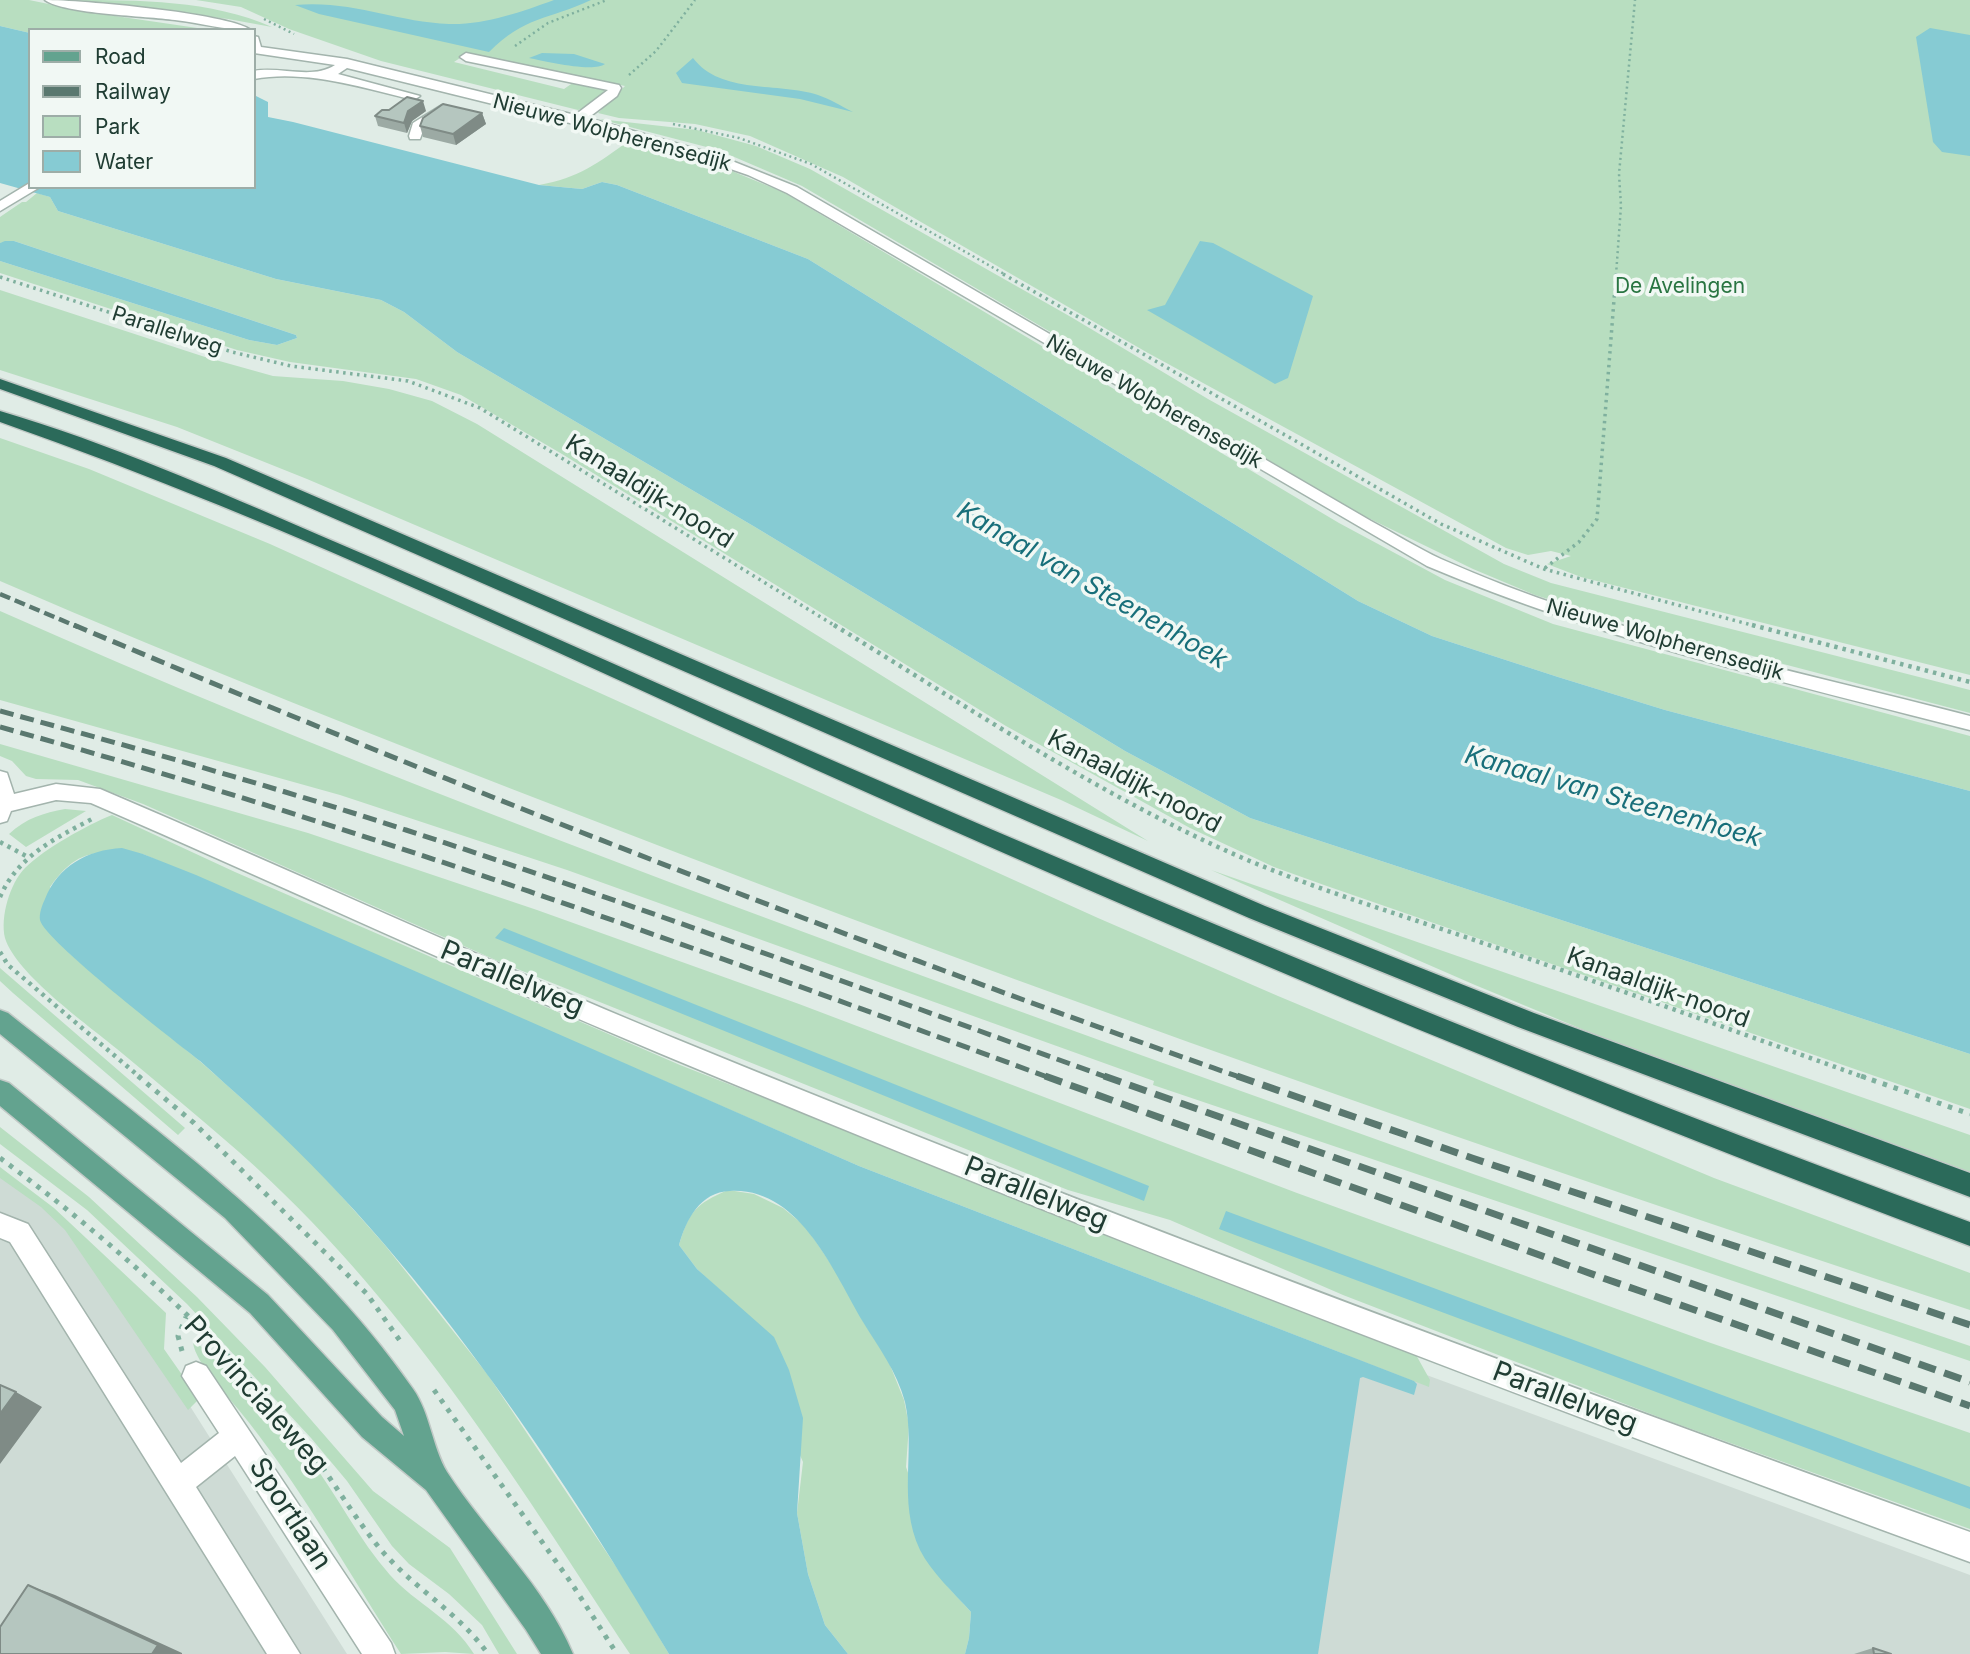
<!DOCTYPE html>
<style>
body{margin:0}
#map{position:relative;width:1970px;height:1654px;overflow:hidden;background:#e0ece6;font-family:Inter,sans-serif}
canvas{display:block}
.legend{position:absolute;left:28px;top:28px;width:228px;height:161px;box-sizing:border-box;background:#f1f8f4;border:2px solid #9dada7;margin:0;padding:9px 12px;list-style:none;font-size:21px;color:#203d33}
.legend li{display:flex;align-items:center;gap:14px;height:35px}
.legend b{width:35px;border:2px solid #9dada7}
</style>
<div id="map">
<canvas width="1970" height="1654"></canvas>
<ul class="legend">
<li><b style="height:9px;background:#63a38f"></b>Road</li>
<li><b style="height:9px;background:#5a786f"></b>Railway</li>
<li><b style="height:19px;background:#b8dec0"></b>Park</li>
<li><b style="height:19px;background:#86cbd3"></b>Water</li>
</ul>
</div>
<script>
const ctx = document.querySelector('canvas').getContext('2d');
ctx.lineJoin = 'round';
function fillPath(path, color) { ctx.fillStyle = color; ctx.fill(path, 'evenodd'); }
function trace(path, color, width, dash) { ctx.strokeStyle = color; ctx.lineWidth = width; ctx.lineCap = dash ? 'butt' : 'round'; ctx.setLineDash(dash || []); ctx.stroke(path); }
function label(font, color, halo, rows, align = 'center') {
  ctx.font = font + ' Inter,sans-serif'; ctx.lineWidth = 7; ctx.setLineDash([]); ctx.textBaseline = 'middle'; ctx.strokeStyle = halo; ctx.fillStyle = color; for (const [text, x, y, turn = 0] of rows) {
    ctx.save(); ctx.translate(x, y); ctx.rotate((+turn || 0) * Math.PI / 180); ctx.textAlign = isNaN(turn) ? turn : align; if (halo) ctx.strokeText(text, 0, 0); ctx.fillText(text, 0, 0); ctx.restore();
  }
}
fillPath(new Path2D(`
 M0 1175 52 1211 162 1362 347 1654H0Z
 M1345 1345 1970 1575V1654H1286Z`), '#cedbd5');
fillPath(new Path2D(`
 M0 0H29L88 12 211 30H30V33L0 26Z
 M72 0C139 0 211 0 272 27L228 19Z
 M196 0H1970V675L1581 577 1547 564 1571 556 1551 551 1528 555 1506 548 1148 353 843 177 750 136 695 124 619 118 598 113 625 86 466 54 454 62 564 89 574 82 605 90 592 105 578 110 381 61 289 29 241 7Z
 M599 119 697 130 756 146 810 169 1071 317 1208 399 1504 564 1551 583 1970 690V713L1608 618 1535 595 1473 569 1362 515 802 186 718 150Z
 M630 140 705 160 783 192 1339 523 1445 580 1553 624 1970 736V791L1665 710 1558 677 1432 636 1358 601 808 259 617 185 602 182 582 189 539 185C579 178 598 163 630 140Z
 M37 193 50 197 58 211 276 279 381 300 404 312 457 352 755 527 1125 751 1250 818 1970 1054V1109L1324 885 1274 867 1190 828 1006 726 562 454 461 395 416 379 290 362 237 350 0 273V261L249 340 277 345 297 338 296 335 14 241 0 243V217L22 202H26Z
 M0 290 205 357 273 376 343 381 389 389 432 401 477 424 1148 841 1061 800 307 479 177 427 0 370Z
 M0 438 89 469 270 544 1098 918 1278 996 1714 1178 1970 1273V1310C1506 1157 1043 995 587 818 390 742 194 665 0 581Z
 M0 611C322 754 652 877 983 998 1311 1117 1639 1234 1970 1346V1361L1153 1085 1154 1081 567 870 340 795 0 700Z
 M0 744 308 833 537 910 799 1004 1297 1193 1708 1342 1970 1433V1529L1669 1421 1343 1295 1170 1220 1068 1190 500 962 143 804 78 780 36 779 26 776 12 761 0 756Z
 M65 809 86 811 26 847 9 834C26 818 44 813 65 809Z
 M112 815 235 872 680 1065 1415 1353 1430 1380 1429 1387 859 1166 143 854C98 852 79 846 50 887L69 953 202 1063 304 1154 384 1244 488 1375 629 1586 669 1654H630C513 1475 401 1295 239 1152 199 1117 158 1083 117 1049 87 1024 16 974 5 938 0 917 10 883 25 868 44 849 87 825 112 815Z
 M1211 870 1970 1135V1172L1601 1037 1475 985Z
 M0 967V968L185 1128 178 1135 13 993 0 981Z
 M0 1127 89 1197 197 1297 265 1367 373 1491 450 1548 517 1654H499L482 1625 449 1594 409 1564 392 1546 347 1481 311 1438 187 1304 87 1210 0 1144Z
 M0 1167 54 1208 166 1313 164 1349 199 1399 188 1410 65 1230 41 1207 0 1178Z
 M728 1190 754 1194 783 1208 806 1227 837 1273 863 1321 888 1360 904 1400 909 1425 906 1467 948 1587 971 1612 969 1638 965 1654H848L825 1625 808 1574 797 1513 803 1462 734 1303 697 1269 679 1245C689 1211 696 1204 728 1190Z
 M193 1339C233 1378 277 1416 311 1461 339 1498 359 1540 390 1575 416 1604 453 1619 474 1654L445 1652 401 1654C349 1573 299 1483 238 1409 226 1394 191 1358 193 1339Z`), '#b8dec0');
fillPath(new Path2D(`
 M554 0H591C548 20 525 16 489 52L319 14 295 5C353 0 395 22 449 24 485 25 521 12 554 0Z
 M0 26 30 33V187H254V95L268 102V117L293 122 539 185 582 189 602 182 617 185 808 259 1358 601 1432 636 1558 677 1665 710 1970 791V1054L1250 818 1125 751 755 527 457 352 404 312 381 300 276 279 58 211 50 197 0 183Z
 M1930 28 1970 35V156L1942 152 1933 142 1916 37Z
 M542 53 574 54 605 64C593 73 545 61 529 58Z
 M693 58C721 95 779 82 818 95 830 99 841 106 853 112L800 99 682 83 676 73Z
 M5 241H14L296 335 297 338 277 345 249 340 0 261V243Z
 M1200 241 1213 243 1313 296 1288 378 1275 384 1147 310 1165 305Z
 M122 848 143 854 196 875 859 1166 1414 1381 1417 1384 1414 1395 1363 1377 1360 1378 1318 1654H965L969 1638 971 1612C954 1593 931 1572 920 1550 897 1501 916 1451 905 1402 897 1372 879 1348 863 1322 834 1273 800 1187 730 1191 700 1192 686 1220 679 1245L697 1269 774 1337 789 1370 803 1418 797 1513 808 1574 825 1625 848 1654H669C553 1458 419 1258 249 1105 233 1091 217 1076 200 1061 176 1042 44 940 40 920 39 914 42 905 45 899 58 866 87 850 122 848Z
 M504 928 1149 1186 1144 1201 495 938Z
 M1226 1211 1970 1487V1509L1219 1229Z`), '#86cbd3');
const minor = new Path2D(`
 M45 0C80 0 227 13 251 30 225 30 200 23 175 20 147 16 64 14 45 0Z
 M254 36 258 37 261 47 347 59 575 115 608 90 466 61 460 57 466 53 619 85 621 88 617 96 588 118 717 155 797 187 1371 521C1394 533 1417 548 1441 559 1609 634 1793 670 1970 716V730C1786 683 1602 640 1427 566L787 193 748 175 667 147 347 68 338 74 420 96 414 100C364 88 305 69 254 79V71C280 66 312 80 335 65L254 53Z
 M442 105 448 109 446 112 424 128 420 139H410L409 136 413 123Z
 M28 184 30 187H40L0 211V201Z
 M0 771 7 773 14 794 56 784 100 789C293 871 482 959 676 1039 1103 1214 1536 1376 1970 1532V1562C1530 1401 1092 1234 659 1053 468 973 281 885 91 803L56 800 11 811 7 821 0 823Z
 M0 1213 28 1224 181 1463 219 1433 182 1376 186 1366 196 1362 206 1366 391 1643 395 1654H362L235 1456 196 1487 300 1654H267L10 1242 0 1238Z`);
const major = new Path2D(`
 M0 1010 8 1013C151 1127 307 1236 413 1389 430 1413 432 1447 447 1472 486 1533 545 1586 573 1654H541L526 1630 426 1490 362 1437 250 1313 0 1106V1080L9 1083 268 1295 382 1417 404 1436 395 1410 333 1330 225 1218 0 1034Z`);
const highway = new Path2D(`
 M0 379 226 458 1265 906 1534 1013 1970 1173V1197L1518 1027 1249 918 214 466 0 389Z
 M0 411C109 443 215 490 319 535 470 599 620 667 770 733 1166 907 1564 1073 1970 1222V1246C1598 1107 1231 955 868 793 581 665 297 526 0 422Z`);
trace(minor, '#a3b4ad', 3);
trace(major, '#c1c9c6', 3);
trace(highway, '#c1c9c6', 3);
trace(new Path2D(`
 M264 19 294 34
 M515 46 548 23 607 0
 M629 75 656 51 695 0
 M673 124 739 138 811 164 1006 275
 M1616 275 1621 206 1619 174 1635 0`), '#7fb09e', 2.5, [2, 3.5]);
trace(new Path2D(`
 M1003 274 1441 524 1544 569 1759 627
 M0 277 232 352 291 366 408 381 480 408 837 627
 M1545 568 1579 542 1597 519 1616 274`), '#7fb09e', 3.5, [2.5, 4.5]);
trace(new Path2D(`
 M834 625C963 704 1091 790 1229 852 1310 888 1396 913 1480 942 1609 986 1738 1032 1866 1078
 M1752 625 1970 682
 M0 842 26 856
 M0 897C18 856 54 839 92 819
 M0 952 8 965 141 1078`), '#7fb09e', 4.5, [3.5, 5]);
trace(new Path2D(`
 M138 1076 194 1123 367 1294 403 1345
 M1861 1076 1970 1114
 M0 1158C108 1238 209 1327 295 1431 327 1469 350 1513 382 1551 415 1589 459 1613 488 1654
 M182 1351 178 1336 186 1317
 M434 1390 572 1584 617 1654`), '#7fb09e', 5, [4.5, 7]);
fillPath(minor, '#fff');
fillPath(major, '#63a38f');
fillPath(highway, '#2b6a5a');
trace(new Path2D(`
 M0 594 78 627`), '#5a786f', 4.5, [11, 5]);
trace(new Path2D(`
 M74 625C459 788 848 940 1242 1078
 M0 711C136 748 272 786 406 830 642 907 875 993 1109 1078
 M0 727C357 825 703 950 1050 1078`), '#5a786f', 5, [14, 7]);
trace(new Path2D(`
 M1045 1076 1603 1278 1970 1406
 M1104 1076 1970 1382
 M1237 1076 1472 1158 1970 1325`), '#5a786f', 7, [18, 9]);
fillPath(new Path2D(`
 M426 111 412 121 407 133 378 126 375 116Z
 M482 113 486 124 456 145 423 137 420 126Z
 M1873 1648 1891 1654H1854Z`), '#9caaa4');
fillPath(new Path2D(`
 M423 101 426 111 412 121 407 133 404 123 408 111Z
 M482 113 486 124 456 145 453 134Z
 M16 1392 42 1407 0 1464V1414Z
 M28 1585 55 1595 182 1653V1654H152Z`), '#7f8b86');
const building = new Path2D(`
 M407 97 423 101 408 111 404 123 375 116 382 110H389Z
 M443 104 482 113 453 134 420 126 423 118Z
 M0 1385 16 1392 0 1414Z
 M28 1585 158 1645 152 1654H0V1627Z
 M1873 1648 1891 1654H1874Z`);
fillPath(building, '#b5c6bf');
trace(building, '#7f8b86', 2);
label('21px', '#203d33', '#f1f8f4', [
 ["Nieuwe Wolpherensedijk",612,133,15],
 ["Parallelweg",167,331,18],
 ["Nieuwe Wolpherensedijk",1154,402,30],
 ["Nieuwe Wolpherensedijk",1665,640,16]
]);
label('21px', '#297542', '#f1f8f4', [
 ["De Avelingen",1680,287]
]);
label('24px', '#203d33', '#f1f8f4', [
 ["Kanaaldijk-noord",649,492,32],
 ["Kanaaldijk-noord",1134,782,28],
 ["Kanaaldijk-noord",1658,988,20]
]);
label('italic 26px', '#186f7a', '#f1f8f4', [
 ["Kanaal van Steenenhoek",1092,586,30],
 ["Kanaal van Steenenhoek",1613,797,16]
]);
label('28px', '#203d33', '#f1f8f4', [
 ["Parallelweg",512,979,23],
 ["Parallelweg",1036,1194,22],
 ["Provincialeweg",256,1395,48],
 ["Parallelweg",1565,1398,21],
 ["Sportlaan",290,1514,57]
]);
</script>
